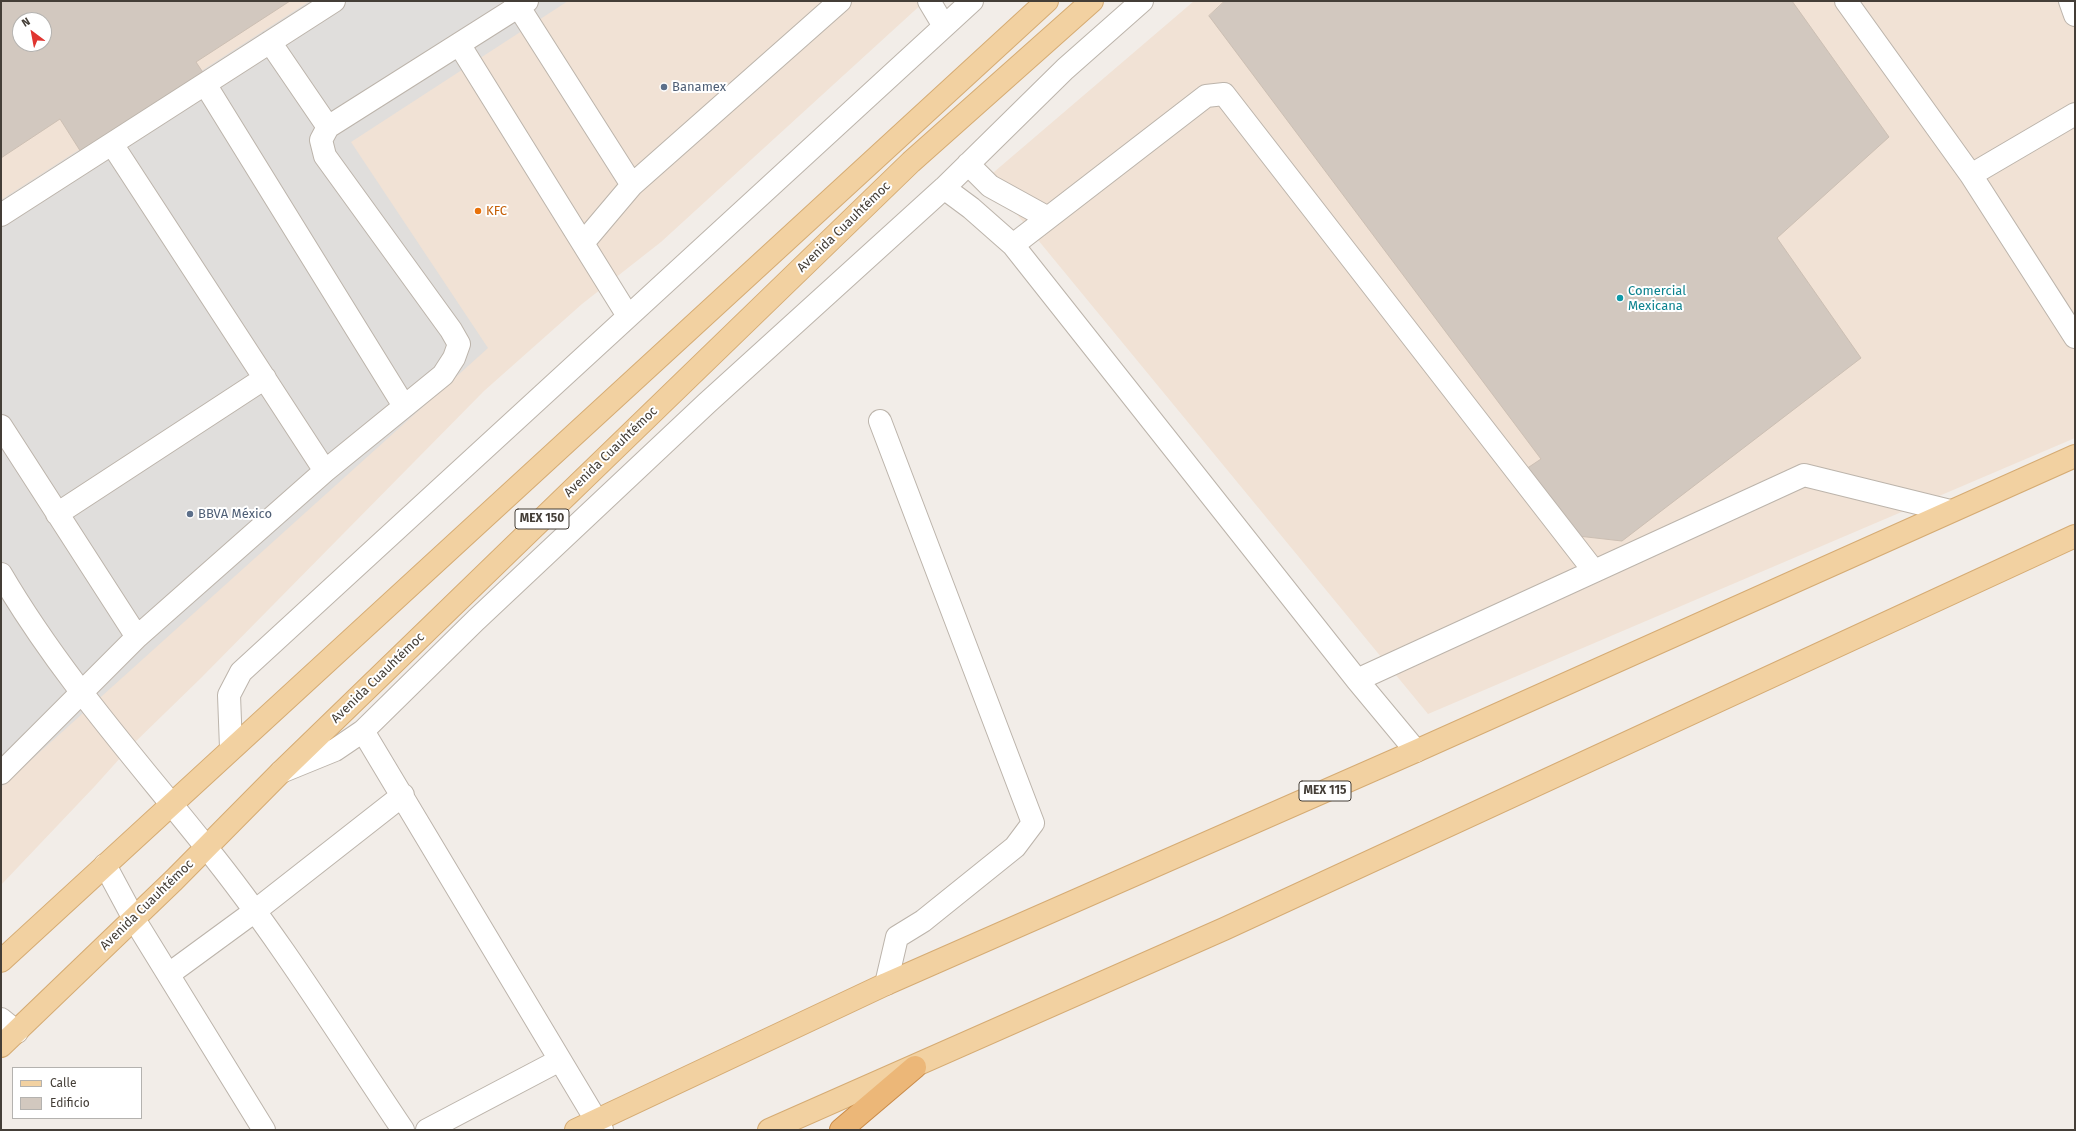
<!DOCTYPE html>
<meta charset="utf-8">
<style>
body{margin:0}
#map{position:relative;width:2076px;height:1131px;overflow:hidden;background:#f2ede8;font-family:"Fira Sans",sans-serif}
canvas{display:block}
.frame{position:absolute;inset:0;border:2px solid #443e37;pointer-events:none}
.legend{position:absolute;left:12px;top:1067px;width:130px;height:52px;box-sizing:border-box;background:#fff;border:1px solid #b4b2af;margin:0;padding:5px 7px;list-style:none;font-size:12px;color:#443e37}
.legend li{display:flex;align-items:center;gap:8px;height:20px}
.legend b{width:20px;border:1px solid #b4b2af}
.north{position:absolute;left:12px;top:12px;width:40px;height:40px;box-sizing:border-box;background:#fff;border:1px solid #b4b2af;border-radius:50%;rotate:328deg;font-size:11px;font-weight:700;line-height:16px;text-align:center;color:#443e37}
.north::after{content:'';display:block;margin:auto;width:14px;height:18px;background:#e03631;clip-path:polygon(50% 0,100% 100%,50% 72%,0 100%)}
</style>
<div id="map">
<canvas width="2076" height="1131"></canvas>
<div class="frame"></div>
<ul class="legend">
<li><b style="height:5px;background:#f2d1a1"></b>Calle</li>
<li><b style="height:11px;background:#d2c8bf"></b>Edificio</li>
</ul>
<div class="north">N</div>
</div>
<script>
const ctx = document.querySelector('canvas').getContext('2d');
ctx.lineJoin = 'round';
function fillPath(path, color) { ctx.fillStyle = color; ctx.fill(path, 'evenodd'); }
function trace(path, color, width, dash) { ctx.strokeStyle = color; ctx.lineWidth = width; ctx.lineCap = dash ? 'butt' : 'round'; ctx.setLineDash(dash || []); ctx.stroke(path); }
function label(font, color, halo, rows, align = 'center') {
  ctx.font = font + ' "Fira Sans",sans-serif'; ctx.lineWidth = 4; ctx.setLineDash([]); ctx.textBaseline = 'middle'; ctx.strokeStyle = halo; ctx.fillStyle = color; for (const [text, x, y, turn = 0] of rows) {
    ctx.save(); ctx.translate(x, y); ctx.rotate((+turn || 0) * Math.PI / 180); ctx.textAlign = isNaN(turn) ? turn : align; if (halo) ctx.strokeText(text, 0, 0); ctx.fillText(text, 0, 0); ctx.restore();
  }
}
fillPath(new Path2D(`
 M1 1H925L661 242 582 304 484 391 201 678 130 747 95 786 1 885ZM20 20H44V44H20Z
 M1194 1H2075V438L1428 714 987 178Z`), '#f1e2d5');
fillPath(new Path2D(`
 M310 1H568L351 142 488 348 1 787V200Z`), '#e0dedc');
const building = new Path2D(`
 M1 1H290L196 62 208 80 86 160 60 119 1 158ZM20 20H44V44H20Z
 M1225 1H1792L1889 137 1777 238 1861 358 1622 541 1578 536 1523 471 1541 459 1209 16Z`);
fillPath(building, '#d2c8bf');
trace(building, '#ccbfb3', 1);
const minor = new Path2D(`
 M515 1 632 185 840 1
 M929 1 944 26
 M1846 1 1971 175 2075 337
 M2070 1 2075 15
 M270 42 328 127
 M459 44 628 316
 M205 84 404 406
 M112 144 325 471
 M968 164 990 186 1048 218
 M1971 175 2075 114
 M944 188 971 208 1013 245 1357 680 1416 751
 M1 215 334 1
 M583 243 632 185
 M1013 245 1206 96 1224 94 1594 571
 M880 421 1033 823 1015 847 923 921 897 937 886 984
 M1 426 137 637
 M57 514 265 378
 M1 574C59 673 135 758 206 847 278 936 339 1035 403 1130
 M1357 680 1804 475 1950 511
 M363 731 602 1130
 M231 748 229 695 241 672 972 1
 M281 772 335 750 363 731 476 620 707 403 944 188 1065 69 1142 1
 M1 773 137 637 325 471 443 375 454 358 459 344 451 330 325 156 321 140 328 127 527 1
 M105 865 134 919 264 1130
 M169 974 255 911 403 795
 M1 1019 17 1032
 M427 1130 560 1060`);
const major = new Path2D(`
 M1 961 1047 1
 M1 1046 174 880 281 772 911 162 1092 1
 M576 1130 886 984 1416 751 2075 456
 M769 1130 1224 929 2075 536`);
const highway = new Path2D(`
 M841 1130 915 1067`);
trace(minor, '#bcb4ab', 24);
trace(major, '#d5ab73', 24);
trace(highway, '#ca8b49', 24);
trace(minor, '#fff', 22);
trace(major, '#f2d1a1', 22);
trace(highway, '#ecb778', 22);
for (const [x, y, r, color] of [
 [664,87,4,"#5c6f8a"],
 [478,211,4,"#e8710a"],
 [1620,298,4,"#0f9aa8"],
 [190,514,4,"#5c6f8a"]
]) { const dot = new Path2D(); dot.arc(x, y, r, 0, 2 * Math.PI); ctx.fillStyle = color; ctx.fill(dot); trace(dot, '#fff', 1.5); }
for (const [x, y, w] of [
 [542,519,54],
 [1325,791,52]
]) { const box = new Path2D(); box.roundRect(x - w / 2, y - 10, w, 20, 3); ctx.fillStyle = '#fff'; ctx.fill(box); trace(box, '#443e37', 1); }
label('bold 12px', '#443e37', null, [
 ["MEX 150",542,519],
 ["MEX 115",1325,791]
]);
label('13px', '#4e5e75', '#fff', [
 ["Banamex",672,87],
 ["BBVA México",198,514]
], 'left');
label('13px', '#c56008', '#fff', [
 ["KFC",486,211]
], 'left');
label('13px', '#443e37', '#fff', [
 ["Avenida Cuauhtémoc",844,227,-44],
 ["Avenida Cuauhtémoc",611,452,-44],
 ["Avenida Cuauhtémoc",378,678,-44],
 ["Avenida Cuauhtémoc",147,905,-44]
]);
label('13px', '#0d838f', '#fff', [
 ["Comercial",1628,291],
 ["Mexicana",1628,306]
], 'left');
</script>
